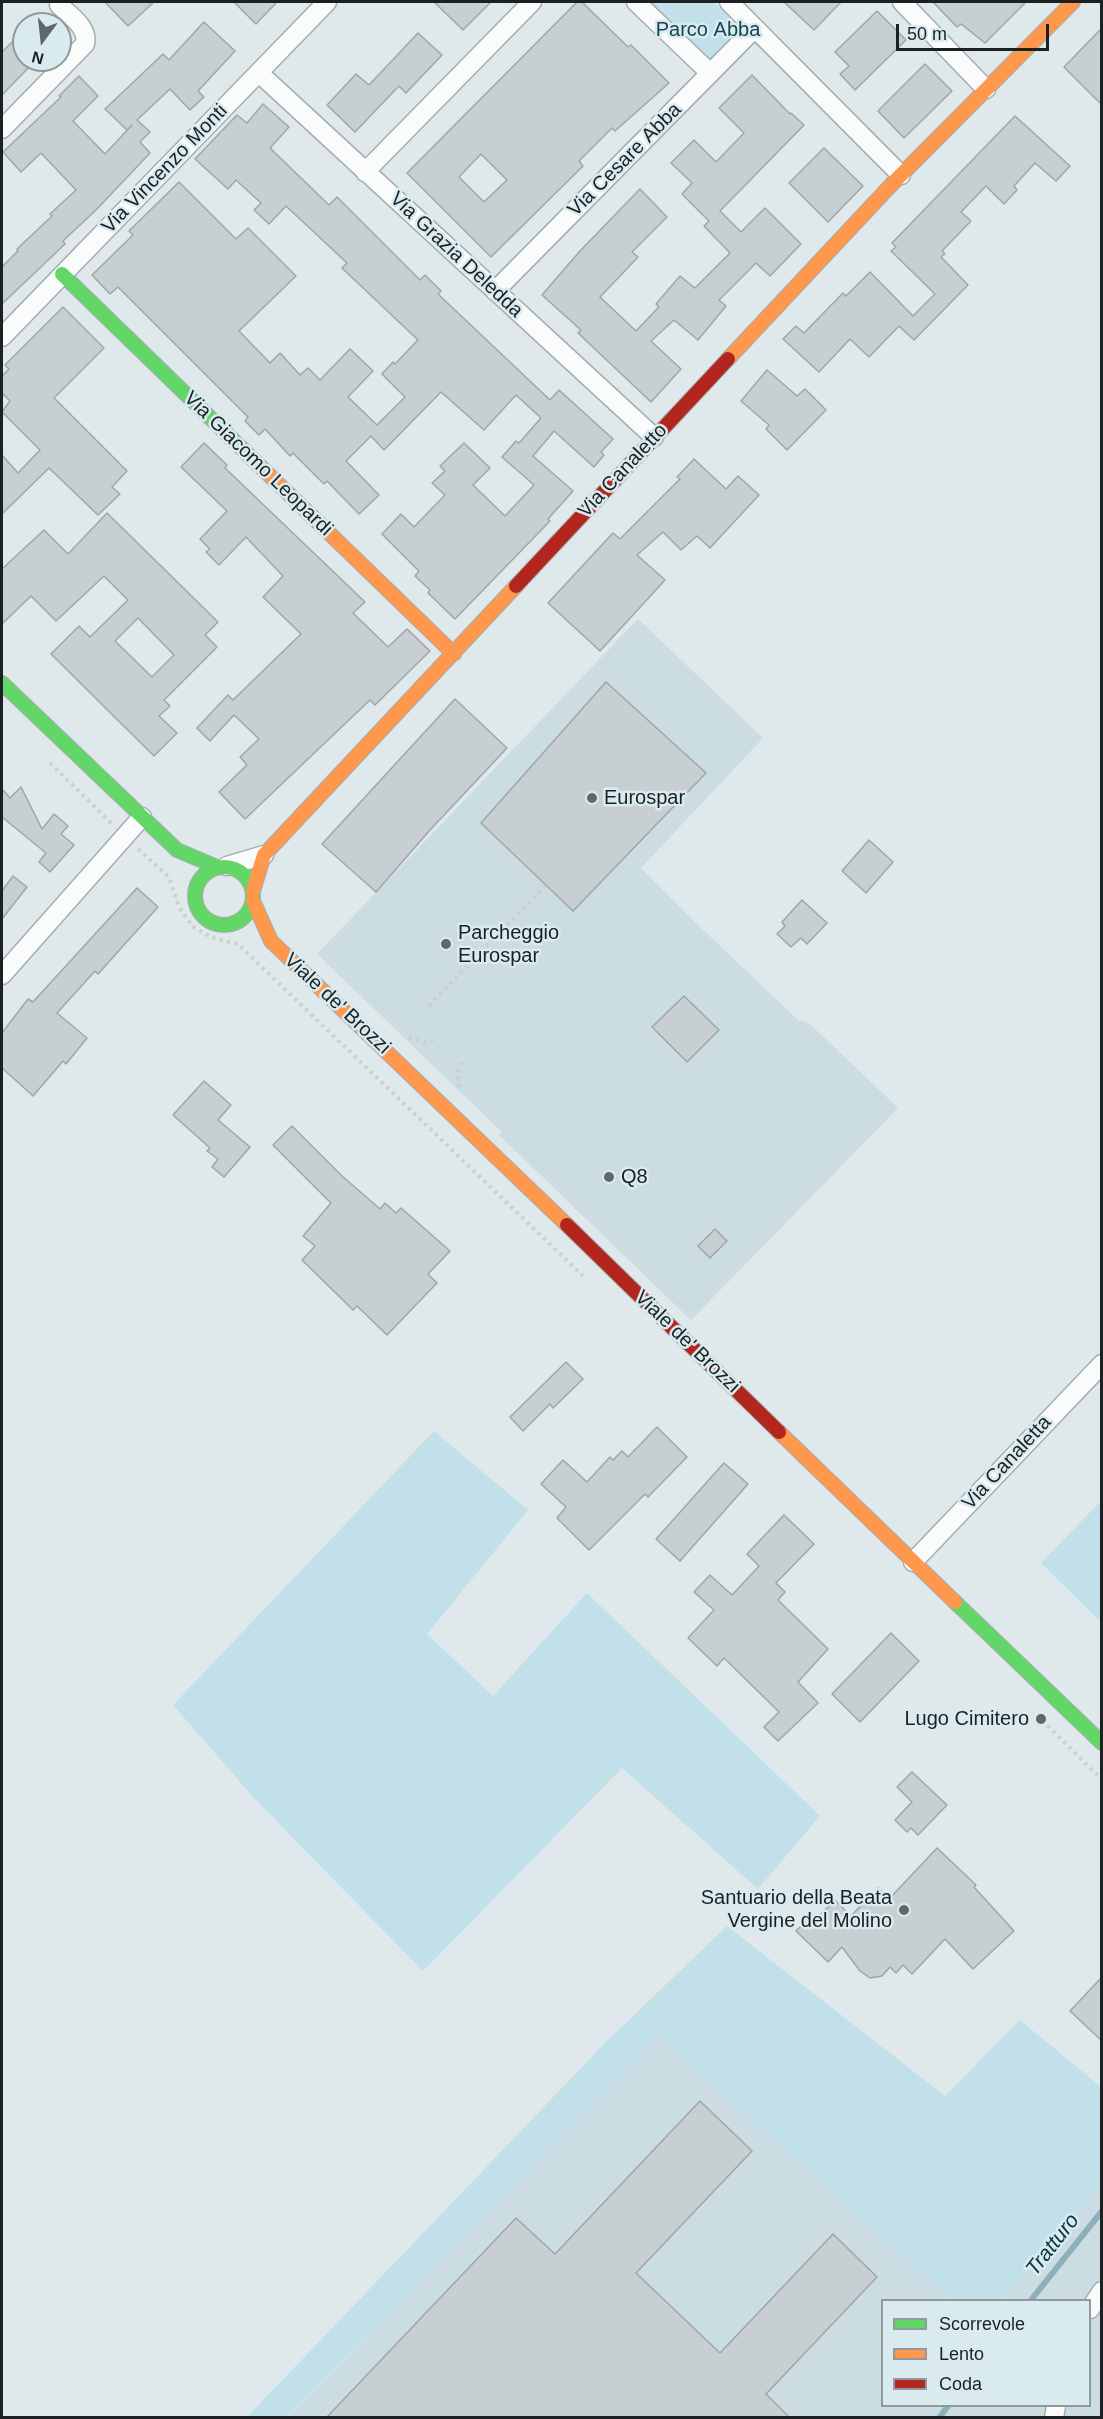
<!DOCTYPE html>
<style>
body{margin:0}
#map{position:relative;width:1103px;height:2419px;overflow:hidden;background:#dfe8eb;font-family:Helvetica,sans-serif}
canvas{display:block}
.frame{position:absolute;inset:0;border:3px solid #1b2123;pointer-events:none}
.legend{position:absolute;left:881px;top:2299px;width:210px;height:108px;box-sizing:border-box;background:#daebf0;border:2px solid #8e9a9e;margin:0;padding:8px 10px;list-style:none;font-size:18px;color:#1b2123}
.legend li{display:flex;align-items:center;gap:12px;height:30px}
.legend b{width:30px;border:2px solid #8e9a9e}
.north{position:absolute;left:12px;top:12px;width:60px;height:60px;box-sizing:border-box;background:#daebf0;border:2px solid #8e9a9e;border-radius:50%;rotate:195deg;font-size:16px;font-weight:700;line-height:24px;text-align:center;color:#1b2123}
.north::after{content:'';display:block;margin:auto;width:21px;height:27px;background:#606769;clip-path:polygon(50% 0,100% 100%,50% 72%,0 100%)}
.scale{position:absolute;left:896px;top:24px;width:153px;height:27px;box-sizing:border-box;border:3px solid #1b2123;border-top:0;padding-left:8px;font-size:18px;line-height:21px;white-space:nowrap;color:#1b2123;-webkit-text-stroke:4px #daebf0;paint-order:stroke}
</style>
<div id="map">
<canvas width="1103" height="2419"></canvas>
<div class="frame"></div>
<ul class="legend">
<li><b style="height:8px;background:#63d668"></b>Scorrevole</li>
<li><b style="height:8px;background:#ff974d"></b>Lento</li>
<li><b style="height:8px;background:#b3261e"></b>Coda</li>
</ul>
<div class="north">N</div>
<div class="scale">50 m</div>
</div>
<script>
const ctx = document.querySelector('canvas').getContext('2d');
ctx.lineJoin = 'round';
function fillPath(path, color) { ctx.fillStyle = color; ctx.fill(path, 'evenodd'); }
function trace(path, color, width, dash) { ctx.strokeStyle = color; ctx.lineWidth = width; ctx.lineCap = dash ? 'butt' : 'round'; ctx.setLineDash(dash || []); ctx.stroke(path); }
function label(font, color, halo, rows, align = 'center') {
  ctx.font = font + ' Helvetica,sans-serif'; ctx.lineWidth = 5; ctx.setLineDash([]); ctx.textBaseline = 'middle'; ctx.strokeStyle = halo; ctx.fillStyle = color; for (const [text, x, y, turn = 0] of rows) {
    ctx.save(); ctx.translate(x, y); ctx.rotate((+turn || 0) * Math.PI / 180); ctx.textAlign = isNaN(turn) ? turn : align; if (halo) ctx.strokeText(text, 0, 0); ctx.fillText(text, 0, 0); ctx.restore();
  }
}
fillPath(new Path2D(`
 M638 619 763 738 641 868 701 928 798 1020 809 1023 898 1108 691 1320 499 1135 502 1132 317 954Z
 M658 2035 953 2300H882V2406H1090V2300H1002L1101 2184V2417L288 2418Z`), '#cbdce2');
fillPath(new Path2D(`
 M644 2H713L742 30 709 66Z
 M434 1431 528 1510 427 1634 493 1696 587 1593 820 1816 758 1889 622 1768 423 1971 255 1799 173 1705Z
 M1101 1501V1622L1041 1563Z
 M727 1926 945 2096 1020 2020 1101 2087V2184L1002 2300H953L658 2036 288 2417H247L606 2042Z`), '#c2e0ea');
trace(new Path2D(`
 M1031 2300 1102 2211
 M939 2418 948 2406`), '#8cafbb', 6);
const building = new Path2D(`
 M105 2H154L128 26Z
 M234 2H277L256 24Z
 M434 2H491L463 30Z
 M577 2H582L628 47 631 45 669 83 615 131 612 128 579 161 583 166 491 257 407 173ZM481 154 507 180 484 202 459 177Z
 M784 2H841L814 30Z
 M933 2H1026L985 43 961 24 957 27Z
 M877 11 906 40 855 90 840 74 849 66 835 52Z
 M204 22 235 51 198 91 204 97 190 110 170 89 137 120 150 132 140 142 150 153 96 210 63 241 65 244 2 304V267L18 251 17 249 52 216 50 214 76 190 41 153 21 172 3 152 61 97 59 96 79 76 98 96 73 121 105 154 132 125 127 130 105 109 163 54 169 60Z
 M1101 29V104L1064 67Z
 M24 30V60H36L2 95V52Z
 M418 33 442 55 406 93 399 86 355 132 327 105 356 74 369 85Z
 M925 64 952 91 904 138 878 111Z
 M752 75 790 114 791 113 804 125 720 211 741 232 765 208 801 244 770 276 756 263 719 300 726 306 698 340 674 320 651 341 681 369 651 402 578 333 581 330 542 295 580 251 640 189 667 217 632 252 638 257 600 297 636 331 659 307 656 304 680 276 695 288 730 253 704 226 709 221 682 194 692 183 671 163 694 140 716 162 744 133 719 108Z
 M263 104 289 127 270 148 329 205 337 197 420 280 425 275 441 291 438 294 550 400 559 390 613 439 601 452 604 455 594 467 554 431 533 456 573 491 548 519 550 521 455 619 428 593 430 590 415 576 419 571 382 534 401 514 414 527 445 495 432 483 445 471 440 466 464 443 490 468 473 485 505 516 534 485 502 457 516 441 519 443 541 418 516 395 484 430 441 392 384 450 371 436 346 461 379 495 359 514 327 481 324 484 293 453 290 456 265 429 259 435 245 421 248 417 118 287 110 294 92 275 133 235 129 231 179 182 236 239 248 228 296 276 239 331 270 363 280 353 300 375 308 368 320 380 350 349 373 371 348 397 377 425 405 397 382 374 393 362 395 364 418 340 342 268 347 263 286 206 269 224 254 210 261 203 236 180 228 189 195 159 237 115 247 123Z
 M1015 116 1070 166 1056 181 1035 163 1014 186 1017 190 1004 204 986 186 961 212 971 221 942 251 945 254 941 257 968 285 914 340 899 326 869 357 850 339 819 372 783 339 796 326 804 333 843 293 846 296 870 272 913 316 935 294 891 251 896 247 892 243Z
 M824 148 863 186 828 222 789 183Z
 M63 307 104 348 54 398 127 471 112 487 120 494 98 515 49 468 2 514V455L18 473 40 450 2 412 10 401 2 393V376L9 369 5 365Z
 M767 370 797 396 805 389 826 410 787 450 766 429 769 425 741 401Z
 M204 443 227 465 225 468 365 602 353 613 388 647 407 629 430 651 375 705 370 700 245 819 219 792 247 765 240 757 259 739 234 715 210 741 197 728 228 695 233 700 301 634 263 597 283 576 246 537 219 565 206 552 210 549 200 539 227 511 181 467Z
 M694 459 726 489 738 476 759 495 710 548 697 536 681 550 663 532 637 555 665 580 600 651 548 603 613 533 620 539 680 479 677 477Z
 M107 513 218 622 205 635 217 647 164 700 170 706 159 716 177 733 154 756 51 654 79 626 90 637 128 600 104 576 56 621 31 596 2 624V569L44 530 68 554ZM138 618 174 655 152 677 115 641Z
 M606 682 706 773 573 911 481 823Z
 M455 699 507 748 431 829 376 892 322 844Z
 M21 787 42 829 54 814 68 826 61 834 74 845 50 872 39 862 46 853 2 817V789L10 798Z
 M869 840 893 862 866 893 842 871Z
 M13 876 27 887 2 919V891Z
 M137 888 158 907 98 974 95 971 57 1013 87 1038 66 1064 63 1061 33 1096 2 1068V1033L28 999 33 1002Z
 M802 900 827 923 807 944 801 938 791 947 777 934 785 926 782 922Z
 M684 996 719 1030 687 1062 652 1027Z
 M204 1081 231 1105 218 1120 250 1147 224 1177 212 1167 218 1159 207 1151 210 1148 173 1115Z
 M292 1126 342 1176 380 1209 385 1203 396 1213 401 1208 450 1251 428 1274 437 1283 387 1335 357 1306 353 1310 302 1260 315 1246 303 1236 331 1203 273 1145Z
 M715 1229 727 1241 710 1258 698 1246Z
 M566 1362 583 1379 553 1408 550 1404 523 1431 510 1417Z
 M657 1427 687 1457 648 1497 645 1494 589 1550 557 1518 566 1507 541 1484 563 1460 587 1482 610 1457 613 1460 622 1451 628 1457Z
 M724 1463 748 1484 680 1561 656 1539Z
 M784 1515 814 1544 776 1583 785 1592 778 1600 828 1649 798 1682 818 1703 778 1741 764 1727 779 1712 724 1658 717 1666 688 1638 714 1610 694 1592 710 1575 732 1595 759 1566 747 1554Z
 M891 1633 919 1661 860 1722 832 1694Z
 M912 1772 947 1805 918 1835 911 1828 907 1832 895 1820 912 1802 897 1787Z
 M937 1848 976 1885 974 1887 1014 1931 973 1969 945 1939 912 1974 903 1965 896 1973 890 1967 882 1976 870 1978 860 1971 842 1947 828 1962 796 1931 812 1915 816 1919 835 1900 851 1916 878 1888 890 1898Z
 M1101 1978V2040L1070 2011Z
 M700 2101 752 2151 636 2273 720 2353 833 2234 877 2277 766 2394 790 2418H326L516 2218 555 2254Z`);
fillPath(building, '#c8cfd2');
trace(building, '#9fa6a8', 1.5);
const street = new Path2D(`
 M636 2 710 73
 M729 2 901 175
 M902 2 986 89
 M259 73 654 437
 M2 129 85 44C89 27 69 15 59 5
 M365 172 532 2
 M495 291 755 28
 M2 337 327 2
 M227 866 264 855
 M2 975 142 817
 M913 1562 1102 1364
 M1090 2309 1102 2291
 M1054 2418 1056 2406`);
const fast = new Path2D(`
 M62 274 264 470
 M2 683 177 850 217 867
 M195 896a29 29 0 1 1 58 0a29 29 0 1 1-58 0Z
 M955 1602 1102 1743`);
const slow = new Path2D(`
 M728 359 892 184 1073 2
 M264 470 454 654
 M253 891 264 855 516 586
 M253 901 271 941 567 1225
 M779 1432 955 1602`);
const jam = new Path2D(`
 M516 586 728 359
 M567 1225 779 1432`);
trace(street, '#a6adaf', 21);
trace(fast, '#a6adaf', 16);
trace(slow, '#a6adaf', 16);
trace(jam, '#a6adaf', 16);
trace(new Path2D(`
 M50 763 113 825
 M138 849 169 877 179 907 193 927 213 938 238 944 583 1276
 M429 1006 545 885
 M409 1038 428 1043 436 1038
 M459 1087 458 1072 462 1062
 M1037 1715 1102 1780`), '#cccecf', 4, [3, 4.5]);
trace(street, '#fafcfc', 18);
trace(fast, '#63d668', 14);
trace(slow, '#ff974d', 14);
trace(jam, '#b3261e', 14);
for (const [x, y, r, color] of [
 [592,798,6,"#606769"],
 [446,944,6,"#606769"],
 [609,1177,6,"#606769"],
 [1041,1719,6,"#606769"],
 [904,1910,6,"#606769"]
]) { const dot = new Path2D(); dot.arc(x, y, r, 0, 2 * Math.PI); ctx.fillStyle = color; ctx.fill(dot); trace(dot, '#daebf0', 2); }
label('20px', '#194350', '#daebf0', [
 ["Parco Abba",708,30]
]);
label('20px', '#1b2123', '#daebf0', [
 ["Via Cesare Abba",625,160,-45],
 ["Via Vincenzo Monti",165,169,-46],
 ["Via Grazia Deledda",456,255,43],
 ["Via Giacomo Leopardi",258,464,44],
 ["Via Canaletto",623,471,-47],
 ["Viale de' Brozzi",337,1004,43],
 ["Viale de' Brozzi",687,1342,44],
 ["Via Canaletta",1007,1463,-47]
]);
label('20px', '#1b2123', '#daebf0', [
 ["Eurospar",604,798],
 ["Parcheggio",458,933],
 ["Eurospar",458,956],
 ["Q8",621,1177],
 ["Lugo Cimitero",1029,1719,"right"],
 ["Santuario della Beata",892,1898,"right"],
 ["Vergine del Molino",892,1921,"right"]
], 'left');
label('italic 21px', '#063440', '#daebf0', [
 ["Tratturo",1053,2245,-52]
]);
</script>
